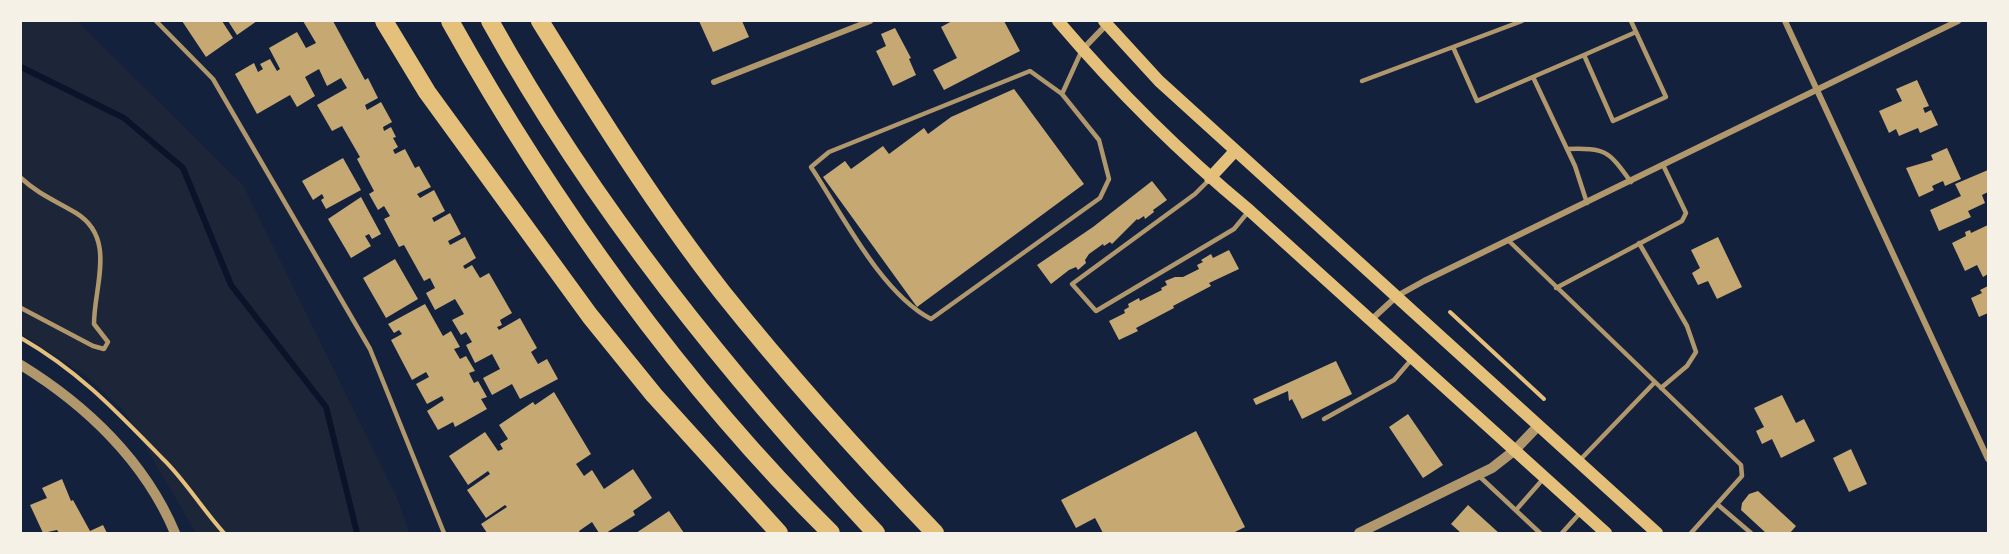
<!DOCTYPE html>
<style>
body{margin:0}
#map{position:relative;width:2009px;height:554px;overflow:hidden;background:#14213d;font-family:Cabin,sans-serif}
canvas{display:block}
.frame{position:absolute;inset:0;border:22px solid #f6f1e7;pointer-events:none}
</style>
<div id="map">
<canvas width="2009" height="554"></canvas>
<div class="frame"></div>
</div>
<script>
const ctx = document.querySelector('canvas').getContext('2d');
ctx.lineJoin = 'round';
function fillPath(path, color) { ctx.fillStyle = color; ctx.fill(path, 'evenodd'); }
function trace(path, color, width, dash) { ctx.strokeStyle = color; ctx.lineWidth = width; ctx.lineCap = dash ? 'butt' : 'round'; ctx.setLineDash(dash || []); ctx.stroke(path); }
fillPath(new Path2D(`
 M21 21H77L243 185 397 498 409 533H196L125 412 86 376 21 334Z`), '#1d2539');
trace(new Path2D(`
 M21 67 124 118 183 168 231 285 326 407 357 533`), '#0b132b', 6);
fillPath(new Path2D(`
 M182 21H222L233 38 206 57Z
 M228 21H257L237 35Z
 M303 21H333L365 80 368 78 378 98 365 105 367 110 381 102 392 122 383 127 384 131 391 127 396 137 393 138 398 147 393 150 395 154 405 149 415 168 419 166 431 187 417 194 420 198 434 190 445 211 432 218 434 222 450 213 461 234 448 241 450 245 465 237 476 258 463 266 465 269 472 265 480 278 489 273 512 313 500 320 502 325 497 327 499 330 520 318 537 348 531 352 538 364 547 359 558 379 520 399 512 384 492 395 483 378 500 369 492 354 475 363 466 345 472 342 466 332 461 335 452 320 464 314 455 299 435 310 426 293 435 288 430 278 424 281 404 245 399 247 384 219 390 216 384 206 378 210 369 194 374 191 357 159 360 157 342 126 332 131 317 105 347 88 341 78 327 86 319 69 305 77 315 96 297 107 290 95 257 114 235 74 254 63 258 72 263 69 260 64 270 59 277 71 280 69 269 48 297 32 306 48 316 43Z
 M699 21H742L749 37 713 52Z
 M952 21H1004L1020 51 944 90 933 70 957 58 941 27Z
 M895 28 911 58 909 59 916 75 893 86 876 51 886 46 881 34Z
 M1917 80 1929 106 1923 108 1925 113 1931 110 1938 125 1920 133 1918 128 1899 136 1896 129 1889 133 1879 111 1902 101 1896 89Z
 M1014 89 1084 184 917 307 823 177 845 161 851 169 883 146 889 154 924 128 928 134 951 117Z
 M1947 148 1961 179 1945 186 1943 181 1932 186 1934 190 1919 197 1906 168 1933 160 1931 155Z
 M343 158 361 190 326 209 321 200 324 198 322 194 313 200 302 181Z
 M1988 170V192L1982 195 1985 203 1968 211 1971 217 1939 231 1930 210 1961 196 1955 184Z
 M1152 181 1167 200 1153 210 1154 212 1145 219 1144 216 1138 220 1137 219 1112 244 1110 242 1104 246 1103 244 1089 254 1085 260 1086 263 1078 270 1076 267 1069 270 1051 284 1037 265 1093 227Z
 M361 197 381 234 372 239 369 234 365 236 371 246 351 258 328 219Z
 M1988 225V274L1983 277 1977 265 1965 271 1952 243 1966 236 1965 232 1970 230 1971 233Z
 M1718 237 1742 287 1717 299 1708 281 1698 285 1692 273 1700 268 1691 250Z
 M1229 250 1239 269 1209 283 1211 286 1173 306 1174 308 1136 328 1138 331 1119 340 1109 321 1125 313 1124 310 1129 307 1128 304 1139 298 1140 301 1162 290 1161 288 1167 285 1165 281 1175 277H1183L1199 269 1197 265 1203 262 1201 260 1211 254 1213 258Z
 M395 259 418 299 386 318 363 278Z
 M1988 286V313L1979 317 1971 298 1982 293 1980 290Z
 M425 304 443 336 451 331 460 347 454 349 460 359 466 356 475 371 469 373 474 383 478 381 487 397 481 399 487 409 455 427 453 422 438 430 427 411 444 400 442 396 427 404 416 384 429 377 426 372 412 380 391 340 402 334 399 330 394 333 388 324Z
 M1336 361 1352 394 1302 419 1292 399 1289 401 1288 391 1256 405 1253 399Z
 M554 392 591 454 576 464 584 476 592 470 604 489 633 469 652 498 633 511 635 515 606 533H599L592 522 579 531 580 533H487L481 524 507 507 505 505 486 518 467 490 490 474 488 471 468 485 449 456 485 432 498 451 503 449 500 444 508 439 499 425 533 402 535 405Z
 M1782 395 1796 423 1804 419 1815 441 1781 458 1772 439 1762 444 1756 431 1764 427 1754 408Z
 M1408 414 1443 465 1423 478 1389 427Z
 M1196 431 1245 527 1233 533H1103L1095 518 1076 528 1061 500Z
 M1851 449 1867 484 1849 492 1833 458Z
 M62 479 71 501 73 500 90 531 103 525 107 533H59L57 530 43 533 30 505 47 498 42 488Z
 M1758 491 1796 526 1790 533H1766L1741 510 1742 503 1749 494Z
 M1468 505 1499 533H1461L1451 524Z
 M669 511 684 533H636Z`), '#c6a872');
trace(new Path2D(`
 M1450 312 1544 399
 M21 338C80 372 117 412 163 459 184 479 203 510 224 533`), '#e5c07b', 4);
trace(new Path2D(`
 M156 21 213 79 370 349 444 533
 M1522 21 1453 47 1477 101 1584 55 1613 121 1666 97 1631 21
 M1584 55 1636 32
 M1533 77 1575 166 1587 203
 M1362 81 1453 47
 M1062 94 1099 140 1109 179 1100 198 931 319C881 293 842 214 811 167L829 152 1030 71 1062 94 1082 50
 M1567 149C1606 148 1608 150 1631 182
 M21 178C38 194 56 201 76 213 117 238 94 286 94 324L108 342 104 349 93 346 21 308
 M1209 180 1195 194 1072 284 1096 311 1234 229 1248 212
 M1509 241 1741 465 1742 476 1717 504 1751 533
 M1639 243 1687 326 1696 352 1687 366 1661 388
 M1556 288 1682 221 1686 213 1664 167
 M1324 419 1394 380 1411 360
 M1580 460 1655 382
 M1478 475 1540 533
 M1516 510 1544 478
 M1562 533 1580 513
 M1691 533 1717 504`), '#b1986c', 4.5);
trace(new Path2D(`
 M1785 21 1988 459
 M1083 49 1107 24
 M714 82 870 21
 M1371 320 1397 296 1424 281 1958 21`), '#b1986c', 6);
trace(new Path2D(`
 M21 365C86 405 145 461 175 533
 M1359 533 1492 468 1515 450 1538 426`), '#b1986c', 10);
trace(new Path2D(`
 M1058 21C1116 89 1180 153 1249 210L1606 533
 M1104 21 1159 81 1657 533
 M1210 178 1235 151`), '#e5c07b', 12);
trace(new Path2D(`
 M384 21 427 92 590 316 654 395 779 533
 M450 21C551 202 683 387 831 533
 M490 21C594 208 730 377 876 533
 M540 21C597 113 655 206 722 292 789 376 861 456 935 533`), '#e5c07b', 18);
</script>
